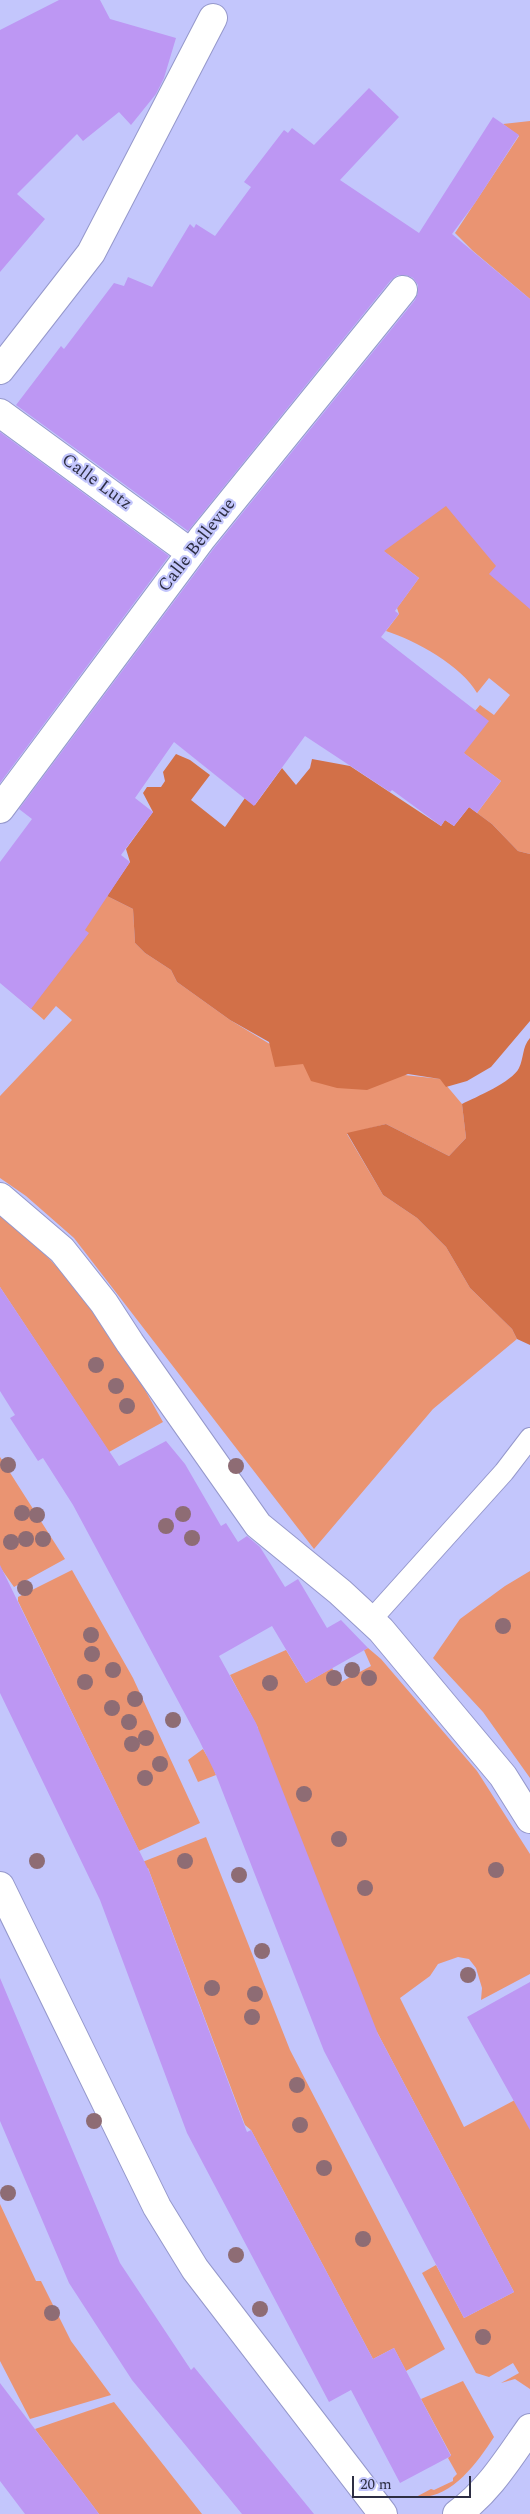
<!DOCTYPE html>
<style>
body{margin:0}
#map{position:relative;width:530px;height:2514px;overflow:hidden;background:#c3c6fc;font-family:Spectral,serif}
canvas{display:block}
.scale{position:absolute;left:352px;top:2476px;width:119px;height:22px;box-sizing:border-box;border:2px solid #2d2e43;border-top:0;padding-left:6px;font-size:15px;line-height:18px;white-space:nowrap;color:#2d2e43;-webkit-text-stroke:4px #c3c6fc;paint-order:stroke}
</style>
<div id="map">
<canvas width="530" height="2514"></canvas>
<div class="scale">20 m</div>
</div>
<script>
const ctx = document.querySelector('canvas').getContext('2d');
ctx.lineJoin = 'round';
function fillPath(path, color) { ctx.fillStyle = color; ctx.fill(path, 'evenodd'); }
function trace(path, color, width, dash) { ctx.strokeStyle = color; ctx.lineWidth = width; ctx.lineCap = dash ? 'butt' : 'round'; ctx.setLineDash(dash || []); ctx.stroke(path); }
function label(font, color, halo, rows, align = 'center') {
  ctx.font = font + ' Spectral,serif'; ctx.lineWidth = 4.5; ctx.setLineDash([]); ctx.textBaseline = 'middle'; ctx.strokeStyle = halo; ctx.fillStyle = color; for (const [text, x, y, turn = 0] of rows) {
    ctx.save(); ctx.translate(x, y); ctx.rotate((+turn || 0) * Math.PI / 180); ctx.textAlign = isNaN(turn) ? turn : align; if (halo) ctx.strokeText(text, 0, 0); ctx.fillText(text, 0, 0); ctx.restore();
  }
}
fillPath(new Path2D(`
 M530 121V299L473 251 455 233 519 136 503 124Z
 M530 433V854L518 851 492 824 477 813 501 781 461 751 475 711 480 705 494 715 510 695 489 678 477 693C462 666 415 640 386 631L399 614 397 608 419 578 369 540Z
 M107 896 133 909 135 943 145 953 171 970 177 982 230 1020 303 1064 441 1079 462 1104 466 1138 449 1156 386 1124 347 1134 383 1195 417 1218 446 1247 470 1288 512 1329 517 1339 433 1409 314 1549 74 1238 26 1196 0 1178V1096L72 1020 56 1006 44 1020 14 994 76 923Z
 M0 1212C40 1248 81 1288 111 1333 130 1361 146 1392 163 1422L109 1452 0 1287Z
 M0 1457 65 1559 14 1587 0 1567Z
 M72 1570 133 1678 200 1823 139 1851 18 1601V1597Z
 M530 1571V1778L483 1712 433 1658 460 1619 505 1586Z
 M368 1648 381 1659 477 1771 530 1854V1974L481 2000 482 1988 476 1968 469 1959 458 1957 438 1964 430 1976 400 1998 464 2127 530 2092V2389L515 2379 501 2383 519 2373 513 2363 489 2377 476 2373 422 2273 436 2265 464 2318 514 2292 377 2032 214 1770 216 1775 198 1782 188 1760 203 1749 207 1756 258 1728 230 1675 286 1650 306 1683 332 1668 341 1682 371 1666 364 1650Z
 M206 1837 290 2050 445 2349 406 2371 394 2348 373 2359 251 2130 245 2125 148 1868 128 1874 127 1868Z
 M0 2204 36 2281H41L71 2341 111 2395 30 2419 0 2361Z
 M463 2381 494 2437C477 2463 451 2500 416 2497L431 2489 434 2490 453 2481V2478L457 2474 448 2458 451 2455 421 2399Z
 M114 2402 202 2514H99L35 2429Z`), '#ea9472');
fillPath(new Path2D(`
 M176 754 190 760 210 775 191 800 225 827 245 798 255 805 282 768 296 785 310 768 312 759 350 766 441 826 445 820 454 826 469 807 492 824 518 851 530 854V1021L491 1067 467 1081 446 1087 440 1079 408 1074 367 1090 337 1088 311 1081 303 1064 275 1067 269 1042 230 1020 177 982 171 970 145 953 135 943 133 909 107 896 130 862 126 849 153 812 143 793 147 787H161L165 781 163 772Z
 M530 1038V1345L517 1339 512 1329 470 1288 446 1247 417 1218 383 1195 347 1133 386 1124 449 1156 466 1138 462 1104C476 1097 512 1082 519 1068 524 1058 522 1047 530 1038Z`), '#d27048');
fillPath(new Path2D(`
 M59 0H100L110 19 176 38 164 78 156 94 131 125 119 112 83 141 77 134 17 194 45 219 0 272V30Z
 M369 88 399 117 340 180 419 233 493 117 519 135 475 203 452 234 530 299V609L489 574 496 566 446 506 384 551 419 578 395 611 399 614 381 637 489 721 464 753 501 781 477 813 469 807 454 826 445 820 441 826 392 790 390 792 305 736 254 806 174 742 135 798 153 812 121 855 130 862 85 930 89 933 31 1009 0 983V862L32 819 19 809 214 548 415 300 418 293V285L413 278 406 275H398L391 280 188 531 16 405 61 346 64 349 114 283 124 286 128 277 152 287 190 224 194 228 196 224 215 236 251 187 244 182 284 130 288 133 292 128 314 145Z
 M0 432 169 556 0 783Z
 M0 1287 119 1466 166 1441 185 1464 221 1526 226 1523 238 1542 247 1536 260 1547 285 1587 298 1579 327 1628 341 1620 368 1648 306 1683 272 1626 219 1656 256 1723 378 2034 514 2292 464 2318 324 2051 216 1775 199 1740 73 1505 43 1458 38 1461 10 1418 15 1415 0 1391Z
 M0 1565 149 1871 247 2132 251 2130 373 2359 394 2348 451 2456 400 2483 351 2390 329 2402 187 2133 100 1900 0 1693Z
 M0 1978 120 2263 191 2370 194 2367 314 2514H242L132 2380 69 2283 0 2121Z
 M530 1982V2130L467 2017Z
 M0 2383 75 2482 99 2514H25L0 2481Z`), '#bd97f3');
const lane = new Path2D(`
 M371 1620 504 1472 530 1438`);
const street = new Path2D(`
 M0 370 91 253 213 18
 M0 413 191 553
 M0 809 202 538 403 290
 M0 1197 62 1250 104 1303 130 1343 258 1525 340 1592 381 1630 503 1776 530 1819
 M0 1886 157 2207 195 2269 383 2514
 M457 2514C489 2491 508 2459 530 2428`);
trace(lane, '#9598cb', 22);
trace(street, '#9598cb', 30);
trace(lane, '#fff', 20);
trace(street, '#fff', 28);
ctx.fillStyle = '#8e6c74';
for (const [x, y] of [
 [96,1365],
 [116,1386],
 [127,1406],
 [8,1465],
 [236,1466],
 [22,1513],
 [183,1514],
 [37,1515],
 [166,1526],
 [192,1538],
 [26,1539],
 [43,1539],
 [11,1542],
 [25,1588],
 [503,1626],
 [91,1635],
 [92,1654],
 [113,1670],
 [352,1670],
 [334,1678],
 [369,1678],
 [85,1682],
 [270,1683],
 [135,1699],
 [112,1708],
 [173,1720],
 [129,1722],
 [146,1738],
 [132,1744],
 [160,1764],
 [145,1778],
 [304,1794],
 [339,1839],
 [37,1861],
 [185,1861],
 [496,1870],
 [239,1875],
 [365,1888],
 [262,1951],
 [468,1975],
 [212,1988],
 [255,1994],
 [252,2017],
 [297,2085],
 [94,2121],
 [300,2125],
 [324,2168],
 [8,2193],
 [363,2239],
 [236,2255],
 [260,2309],
 [52,2313],
 [483,2337]
]) { ctx.beginPath(); ctx.arc(x, y, 8, 0, 2 * Math.PI); ctx.fill(); }
label('18px', '#2d2e43', '#c3c6fc', [
 ["Calle Lutz",96,483,36],
 ["Calle Bellevue",198,546,-52]
]);
</script>
